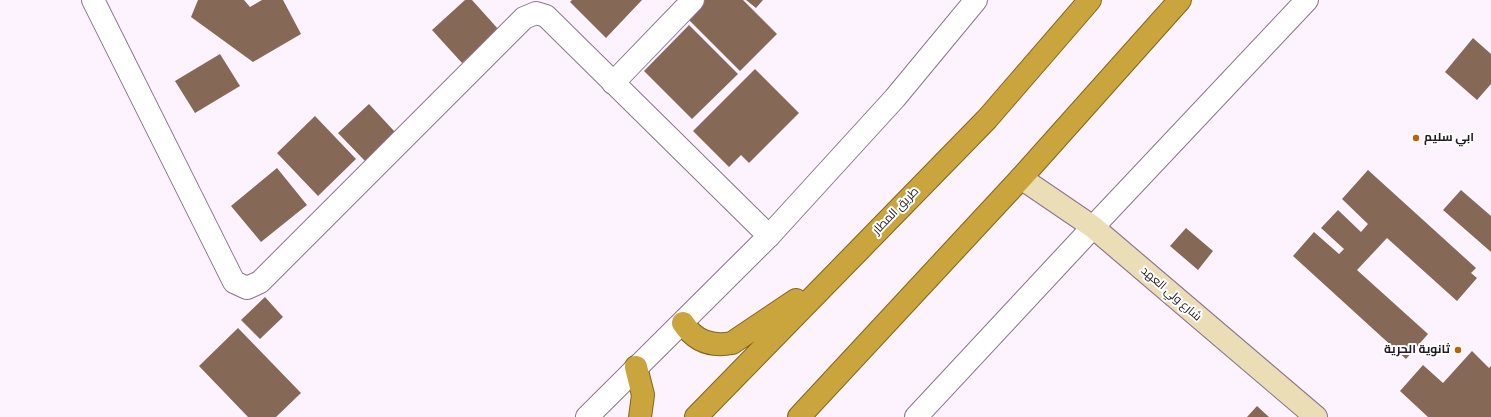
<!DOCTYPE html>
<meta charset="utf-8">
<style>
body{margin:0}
canvas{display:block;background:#fdf3fe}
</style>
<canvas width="1491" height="417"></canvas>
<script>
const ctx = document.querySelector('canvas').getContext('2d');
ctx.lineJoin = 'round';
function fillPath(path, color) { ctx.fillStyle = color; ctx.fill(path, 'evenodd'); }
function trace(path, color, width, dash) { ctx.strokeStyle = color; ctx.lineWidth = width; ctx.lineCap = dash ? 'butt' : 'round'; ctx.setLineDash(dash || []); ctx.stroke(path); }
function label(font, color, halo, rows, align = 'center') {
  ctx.font = font + ' Signika,Cairo,sans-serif'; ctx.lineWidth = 4; ctx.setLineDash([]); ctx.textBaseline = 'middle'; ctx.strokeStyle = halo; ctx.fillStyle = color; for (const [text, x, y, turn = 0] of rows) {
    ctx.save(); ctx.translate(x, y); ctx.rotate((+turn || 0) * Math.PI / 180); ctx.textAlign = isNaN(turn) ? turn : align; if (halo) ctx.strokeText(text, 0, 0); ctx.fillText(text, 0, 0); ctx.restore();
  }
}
fillPath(new Path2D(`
 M198 0H244L250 7 262 0H283L301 34 253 62 191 17Z
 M465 0H472L499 30 462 63 432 30Z
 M572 0H642L606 38 570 2Z
 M704 0H743L777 34 740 71 686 17Z
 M746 0H763L756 8Z
 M689 25 738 74 692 119 644 71Z
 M1473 38 1491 54V84L1477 100 1445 72Z
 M220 54 240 86 195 113 175 81Z
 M755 69 799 113 749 163 741 155 729 167 693 131Z
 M369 104 395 132 365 161 338 133Z
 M315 116 356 159 318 196 277 153Z
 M277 168 307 205 261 242 231 206Z
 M1368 170 1476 268 1471 273 1477 278 1457 301 1387 238 1357 270 1428 334 1406 359 1293 256 1314 232 1339 254 1344 249 1321 228 1338 210 1361 232 1368 224 1342 199Z
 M1461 190 1491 216V252L1443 210Z
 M1186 228 1213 251 1198 270 1170 246Z
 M265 297 283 317 260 339 241 320Z
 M238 328 301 393 276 417H248L199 366Z
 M1472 351 1489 368 1491 366V417H1428L1400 391 1423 365 1443 383Z
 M1257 406 1269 417H1247Z`), '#856856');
const minor = new Path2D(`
 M93 0 234 282 247 288 260 282 524 18 536 13 546 16 769 236
 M613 83 693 0
 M916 417 1093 227`);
const tertiary = new Path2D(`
 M1093 227 1307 0
 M587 417 769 236 895 98 976 0`);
const secondary = new Path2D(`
 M1021 178 1093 227 1316 417`);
const trunk = new Path2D(`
 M683 323C695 341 711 347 732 343L796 300
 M636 367 643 395 640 417
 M696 417 987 119 1090 0
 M799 417 1021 178 1180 0`);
trace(minor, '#8b758e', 24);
trace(tertiary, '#8b758e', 24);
trace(secondary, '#8b758e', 24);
trace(trunk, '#866514', 24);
trace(minor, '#fff', 22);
trace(tertiary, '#fff', 22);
trace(secondary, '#ebddb6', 22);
trace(trunk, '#caa43c', 22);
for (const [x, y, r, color] of [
 [1416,138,4,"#bc6201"],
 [1458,350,4,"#bc6201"]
]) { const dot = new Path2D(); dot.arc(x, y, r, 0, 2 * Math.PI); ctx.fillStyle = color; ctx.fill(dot); trace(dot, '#fff', 1.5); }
label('bold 12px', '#231a24', '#fff', [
 ["ابي سليم",1424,138],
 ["ثانوية الحرية",1450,350,"right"]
], 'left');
label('12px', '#231a24', '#fff', [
 ["طريق المطار",896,211,-46],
 ["شارع ولي العهد",1171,294,41]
]);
</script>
